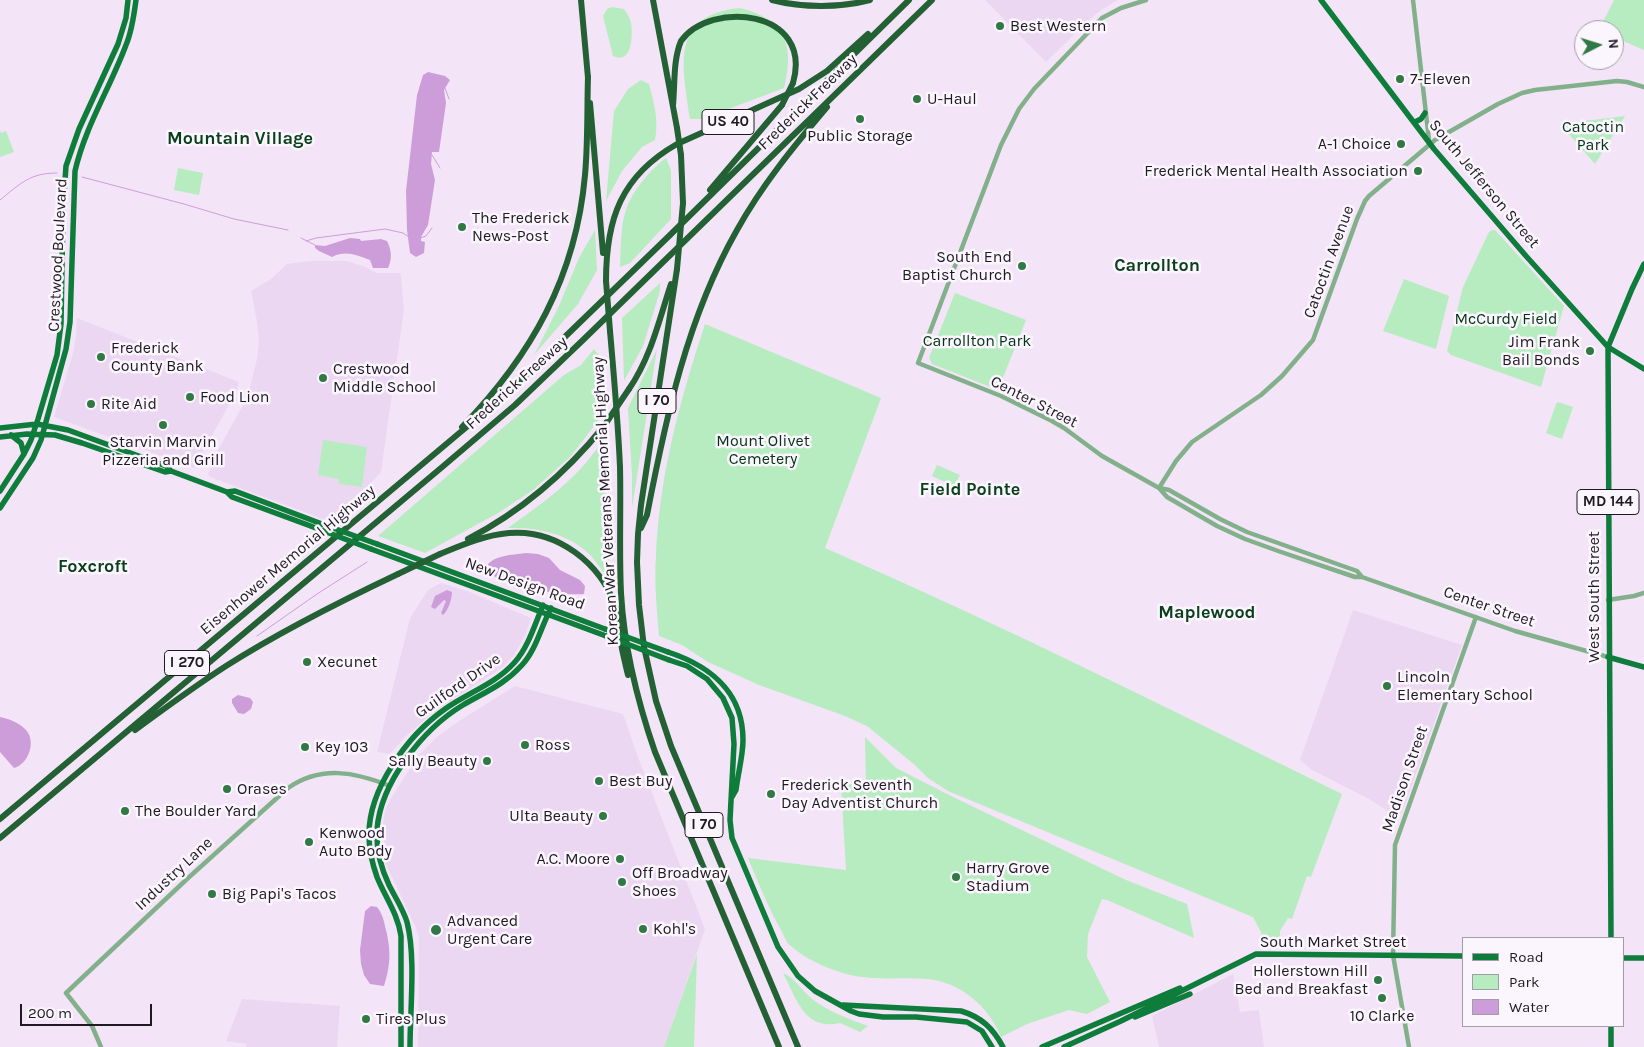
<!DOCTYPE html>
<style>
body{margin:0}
#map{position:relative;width:1644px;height:1047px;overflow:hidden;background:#f4e4f8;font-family:Karla,sans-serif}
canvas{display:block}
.legend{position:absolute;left:1462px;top:937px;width:162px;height:90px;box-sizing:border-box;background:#fbf5fd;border:1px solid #a39da5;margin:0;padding:6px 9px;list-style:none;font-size:15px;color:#1f1921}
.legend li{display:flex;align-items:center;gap:10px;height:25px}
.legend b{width:25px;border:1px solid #a39da5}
.north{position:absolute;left:1574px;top:20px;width:50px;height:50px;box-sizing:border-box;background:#fbf5fd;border:1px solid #a39da5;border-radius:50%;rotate:85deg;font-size:14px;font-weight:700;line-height:20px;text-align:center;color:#1f1921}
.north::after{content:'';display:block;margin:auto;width:18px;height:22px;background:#307844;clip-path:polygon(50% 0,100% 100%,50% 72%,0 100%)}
.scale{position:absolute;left:20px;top:1004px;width:132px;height:22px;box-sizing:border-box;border:2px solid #1f1921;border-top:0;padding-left:6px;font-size:15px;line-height:18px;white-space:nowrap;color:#1f1921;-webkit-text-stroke:4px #fbf5fd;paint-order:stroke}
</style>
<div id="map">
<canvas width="1644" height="1047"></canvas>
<ul class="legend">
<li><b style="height:6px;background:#0e7c3a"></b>Road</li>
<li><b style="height:14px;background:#b6ecc0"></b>Park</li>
<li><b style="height:14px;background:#cd9dda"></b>Water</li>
</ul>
<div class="north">N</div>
<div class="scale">200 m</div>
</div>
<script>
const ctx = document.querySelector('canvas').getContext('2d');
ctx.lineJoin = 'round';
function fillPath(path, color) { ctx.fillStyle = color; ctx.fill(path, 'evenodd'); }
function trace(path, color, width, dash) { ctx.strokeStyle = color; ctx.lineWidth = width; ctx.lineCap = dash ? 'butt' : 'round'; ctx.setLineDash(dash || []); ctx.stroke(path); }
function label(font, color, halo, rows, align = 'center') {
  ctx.font = font + ' Karla,sans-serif'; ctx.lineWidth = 5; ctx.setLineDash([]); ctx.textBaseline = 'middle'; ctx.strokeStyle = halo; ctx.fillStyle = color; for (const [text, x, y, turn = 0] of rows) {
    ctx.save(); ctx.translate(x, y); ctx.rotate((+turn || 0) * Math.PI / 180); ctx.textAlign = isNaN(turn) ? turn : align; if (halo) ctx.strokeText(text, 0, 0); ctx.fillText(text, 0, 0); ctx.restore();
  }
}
fillPath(new Path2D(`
 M985 0H1118L1101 10 1088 21 1046 62Z
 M309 261H347L366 267 376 273H400L401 276 404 309 381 472 334 523 210 477 208 475 214 457 247 398 257 359 259 342 257 322 251 291 271 279 287 264Z
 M77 318 239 382 235 394 194 468 54 417 73 353 76 337Z
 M441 583 467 591 531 618 525 636 514 655 503 667 432 713 404 738 390 754 377 752 410 618 428 590Z
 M1353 610 1462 645 1402 813 1397 817 1369 799 1312 770 1300 760Z
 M515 686 623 714 639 760 705 929 664 1047H418L419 938 416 928 385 862 383 824 385 811 390 800 418 756 438 736 459 721Z
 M1233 974 1240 1012 1259 1010 1264 1047H1159L1152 1016Z
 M242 999 340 1006 337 1047H246V1044L226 1041Z`), '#ecd7f2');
fillPath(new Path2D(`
 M1614 0H1644V50L1614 37V30H1599Z
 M612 7 624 9C627 13 630 18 631 23 633 36 632 65 613 56L603 16 607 9Z
 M740 8C785 19 795 45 784 88L702 119H690C683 68 668 15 740 8Z
 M641 80 649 84C654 103 659 120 655 140L642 147 622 171 606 201 614 111 628 89Z
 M1625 116 1595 164 1560 124Z
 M0 130 1 133 6 131 14 152 0 157Z
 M666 158 671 170V219L630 263 620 267C621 249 620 224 627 207 634 189 651 169 666 158Z
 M178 168 203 173 199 195 174 190Z
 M595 230 597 270 578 304 534 355 558 308 579 258Z
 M1492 230H1495L1564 306 1541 387 1451 355 1447 351 1463 287 1489 232Z
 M1404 279 1449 296 1436 349 1383 331Z
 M660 283V291L643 346 624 381 622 318Z
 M955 293 1026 320 998 390 932 364 929 358Z
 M705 324 881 398 825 548C1000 624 1171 710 1342 794L1311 877 1307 876 1292 919 1288 918 1280 931V945L1265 948 1261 932 1253 917 948 791 928 778 915 765 867 726 845 716 759 685 708 662 682 645 659 636C657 609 654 583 656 556 659 476 680 400 705 324Z
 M594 349 604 362 608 400 607 409 571 456 533 490 498 513 425 553 378 536 564 375 581 365Z
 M657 349 632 508V476L628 408Z
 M1558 402 1573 407 1562 439 1546 433 1556 404Z
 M607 439 605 513 611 583C605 575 599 566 593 558 572 534 538 527 508 528 534 509 562 490 584 465 592 456 597 447 607 439Z
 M323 440 367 447 362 487 339 484V479L318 475Z
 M937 465 960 475 954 486 932 476Z
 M865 737 896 768 955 798 1126 880 1187 904 1194 938 1107 900 1102 899 1088 934 1087 957 1110 1002 1087 1014 1069 1010 1027 1024 1001 1037C989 1007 961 982 927 979 906 977 884 980 863 977 841 975 807 961 791 946 786 943 784 935 781 930 768 907 758 882 748 858L846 870 841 784 866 785Z
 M697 954 694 1047H664L665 1044Z
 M783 973C795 978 802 991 812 999 829 1012 849 1019 868 1026L860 1032 840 1023C804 1031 797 999 783 973Z`), '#b6ecc0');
fillPath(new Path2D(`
 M428 72 445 76 450 80 444 90 446 103 439 152H432L431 164 435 180 428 225 421 237V241L425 242 424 253 416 257 410 253 407 230 406 191 417 95 423 75Z
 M350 238 360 239 361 241 381 239 387 241C392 251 392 259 388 268H373L370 260C356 255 346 250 332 257L319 251 315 248V245L325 246Z
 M526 553 538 554 549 558 560 570 580 580 585 586 584 594C558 596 507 587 486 571 486 555 514 555 526 553Z
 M447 590 452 592C452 599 448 611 443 615L441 613 446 601 444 600 435 609 431 607 435 596Z
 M238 695 250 698 253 702 251 709 244 714 238 713 232 703V699Z
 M0 717C9 719 18 722 25 729 37 740 29 764 14 768L0 752Z
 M371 906 377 907C384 916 384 923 387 934 391 954 390 966 384 986L370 984 364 975 361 964 360 950 365 911Z`), '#cd9dda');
trace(new Path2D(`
 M445 88 449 99
 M432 155 440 168
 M82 177 184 204 234 219 288 230
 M0 200C21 183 30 173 57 173
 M301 238 315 245
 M420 238 426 236 432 228
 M306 241 316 238 385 229 403 233 409 237
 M257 636 317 594 367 562`), '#cd9dda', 1);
trace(new Path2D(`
 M1146 0 1121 8 1102 18 1034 89 1019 109 1001 145 918 363 1001 396 1052 421 1064 428 1102 456 1159 488 1167 497 1217 526 1245 539 1281 552 1355 577H1362L1515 631 1608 657
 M1413 0 1429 140
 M1159 488 1176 461 1192 442 1261 395 1282 376 1313 340 1357 219 1365 201 1369 196 1435 140 1498 104 1522 93 1535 90 1617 81 1627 82 1644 87
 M1160 488 1169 490 1220 519 1247 532 1357 571 1362 577
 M1608 600 1634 596 1644 593
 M101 1047 92 1026 66 993 187 879 288 788C321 765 355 772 390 786
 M1409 1047 1393 955 1395 845 1476 617`), '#82b08b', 4.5);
trace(new Path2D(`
 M1321 0 1434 149 1526 256 1608 347 1644 369
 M1415 122 1421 119 1425 113
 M0 428 37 424 68 430 166 466 171 471 227 492 232 497 316 528
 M11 435 21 443 24 454
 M0 437 27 434 55 435 82 443 165 472 171 471
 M0 491 24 454 31 440 38 419 57 355 61 324 63 209 66 166 79 129 118 44 126 18 128 0
 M227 492 235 491 322 524
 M0 508 33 458 41 440 66 349 70 322 75 171C85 127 110 88 126 45 132 31 134 15 136 0
 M377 544 605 629
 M371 549 606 636
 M668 652C710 666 743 691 743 740 743 756 738 773 736 790L732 797
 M1608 657 1644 667
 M669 660 687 666 707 679 723 698 732 718 734 744 730 820 732 838 778 947 798 976 815 991 851 1011 859 1014 883 1017H916L967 1022 982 1031 992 1047
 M1611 938 1608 347 1632 289 1644 264
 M1623 958H1644
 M843 1005 961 1011C981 1017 993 1028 1003 1047
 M1135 1017 1190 994
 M1611 1026V1047
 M401 1047V936C398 914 385 897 377 877 372 863 369 850 369 836 368 789 408 735 445 709 467 693 495 684 514 663 528 648 535 624 543 605
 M410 1047C410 1010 416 957 407 922 403 909 395 897 389 885 381 868 376 848 377 830 380 783 423 729 463 705 485 692 504 685 522 665 536 650 541 627 551 608
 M1042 1047 1180 988
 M1064 1047 1121 1021 1256 954 1463 956`), '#0e7c3a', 5.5);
trace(new Path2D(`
 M581 0 588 78
 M653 0 677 128
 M772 0C803 8 839 8 870 0
 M590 103 603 253
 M673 105C675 84 673 60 681 41 710 0 814 9 793 83
 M681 155 683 203
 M710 190 782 105
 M677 269 641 505 638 534 637 562 639 605 644 647 656 701 671 746 798 1047
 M606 281C606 219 621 176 677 144L799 89 827 71 868 34
 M610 331C614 376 618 422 620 467 621 509 619 551 621 593 624 647 637 700 655 752L779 1047
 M629 389C651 357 659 320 671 284
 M462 427C531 356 576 277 585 175 588 143 587 109 588 76
 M641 528 647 515C666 417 687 318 737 230 762 185 794 146 827 107
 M468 539C522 511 566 473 604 426
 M440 554C462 545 485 535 509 533 557 529 601 563 616 608 620 621 620 636 622 649 624 658 626 667 628 675
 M135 730C165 708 195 686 226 666 281 631 339 602 398 574
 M0 819 507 393 669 236 909 0
 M0 838 441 468 515 405 583 340 932 0`), '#236135', 6);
trace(new Path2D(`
 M322 524 377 544
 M316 528 371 549
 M605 629 668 652
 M606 636 669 660`), '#0e7c3a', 5.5);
trace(new Path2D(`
 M782 105 793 83
 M677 128 681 155
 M677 269 683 203
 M606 281 610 331
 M604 426 629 389
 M398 574 440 554`), '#236135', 6);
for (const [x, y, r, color] of [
 [1000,26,5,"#307844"],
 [1400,79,5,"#307844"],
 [917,99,5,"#307844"],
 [860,119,5,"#307844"],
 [1401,144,5,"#307844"],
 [1418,171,5,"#307844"],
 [462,227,5,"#307844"],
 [1022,266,5,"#307844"],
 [1590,351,5,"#307844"],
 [101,357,5,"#307844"],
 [323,378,5,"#307844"],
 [190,397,5,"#307844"],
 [91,404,5,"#307844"],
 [163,425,5,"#307844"],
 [307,662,5,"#307844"],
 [1387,686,5,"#307844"],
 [525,745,5,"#307844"],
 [305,747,5,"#307844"],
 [487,761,5,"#307844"],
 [599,781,5,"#307844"],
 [227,789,5,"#307844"],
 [771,794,5,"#307844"],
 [125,811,5,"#307844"],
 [603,816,5,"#307844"],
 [309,842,5,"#307844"],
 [620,859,5,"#307844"],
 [956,877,5,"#307844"],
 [622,882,5,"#307844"],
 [212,894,5,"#307844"],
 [643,929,5,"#307844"],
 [436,930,6,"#307844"],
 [1378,980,5,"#307844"],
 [1382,998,5,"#307844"],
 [366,1019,5,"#307844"]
]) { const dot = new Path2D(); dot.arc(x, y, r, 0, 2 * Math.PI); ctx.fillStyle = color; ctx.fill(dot); trace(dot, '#fbf5fd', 2); }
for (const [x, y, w] of [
 [728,122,52],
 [657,401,38],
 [1608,502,62],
 [187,663,45],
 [704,825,38]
]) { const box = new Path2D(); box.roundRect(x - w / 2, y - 12.5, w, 25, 4); ctx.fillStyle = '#fbf5fd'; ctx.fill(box); trace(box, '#1f1921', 1); }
label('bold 15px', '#1f1921', null, [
 ["US 40",728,122],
 ["I 70",657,401],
 ["MD 144",1608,502],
 ["I 270",187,663],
 ["I 70",704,825]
]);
label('16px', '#1f1921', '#fbf5fd', [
 ["Best Western",1010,26],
 ["7-Eleven",1410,79],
 ["U-Haul",927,99],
 ["Public Storage",860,136,"center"],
 ["A-1 Choice",1391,144,"right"],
 ["Frederick Mental Health Association",1408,171,"right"],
 ["The Frederick",472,218],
 ["News-Post",472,236],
 ["South End",1012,257,"right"],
 ["Baptist Church",1012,275,"right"],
 ["Jim Frank",1580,342,"right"],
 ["Bail Bonds",1580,360,"right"],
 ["Frederick",111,348],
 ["County Bank",111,366],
 ["Crestwood",333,369],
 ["Middle School",333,387],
 ["Food Lion",200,397],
 ["Rite Aid",101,404],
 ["Starvin Marvin",163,442,"center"],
 ["Pizzeria and Grill",163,460,"center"],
 ["Xecunet",317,662],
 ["Lincoln",1397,677],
 ["Elementary School",1397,695],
 ["Ross",535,745],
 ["Key 103",315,747],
 ["Sally Beauty",477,761,"right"],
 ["Best Buy",609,781],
 ["Frederick Seventh",781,785],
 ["Day Adventist Church",781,803],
 ["Orases",237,789],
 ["The Boulder Yard",135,811],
 ["Ulta Beauty",593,816,"right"],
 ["Kenwood",319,833],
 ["Auto Body",319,851],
 ["A.C. Moore",610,859,"right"],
 ["Harry Grove",966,868],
 ["Stadium",966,886],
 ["Off Broadway",632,873],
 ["Shoes",632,891],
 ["Big Papi's Tacos",222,894],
 ["Advanced",447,921],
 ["Urgent Care",447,939],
 ["Kohl's",653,929],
 ["Hollerstown Hill",1368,971,"right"],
 ["Bed and Breakfast",1368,989,"right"],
 ["10 Clarke",1382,1016,"center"],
 ["Tires Plus",376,1019]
], 'left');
label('16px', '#1f1921', '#fbf5fd', [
 ["Frederick Freeway",808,102,-44],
 ["South Jefferson Street",1484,184,50],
 ["Crestwood Boulevard",58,255,-87],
 ["Catoctin Avenue",1329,262,-70],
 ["Frederick Freeway",517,383,-42],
 ["Center Street",1034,402,27],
 ["Korean War Veterans Memorial Highway",606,501,-93],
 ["Eisenhower Memorial Highway",288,560,-40],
 ["New Design Road",525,584,20],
 ["West South Street",1594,597,-90],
 ["Center Street",1489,607,19],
 ["Guilford Drive",458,686,-35],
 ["Madison Street",1405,779,-71],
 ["Industry Lane",174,874,-43],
 ["South Market Street",1333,942]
]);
label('16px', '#003413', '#fbf5fd', [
 ["Catoctin",1593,127],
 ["Park",1593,145],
 ["McCurdy Field",1506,319],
 ["Carrollton Park",977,341],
 ["Mount Olivet",763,441],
 ["Cemetery",763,459]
]);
label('bold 18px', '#0a3f1c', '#fbf5fd', [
 ["Mountain Village",240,139],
 ["Carrollton",1157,266],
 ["Field Pointe",970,490],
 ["Foxcroft",93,567],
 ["Maplewood",1207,613]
]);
</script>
